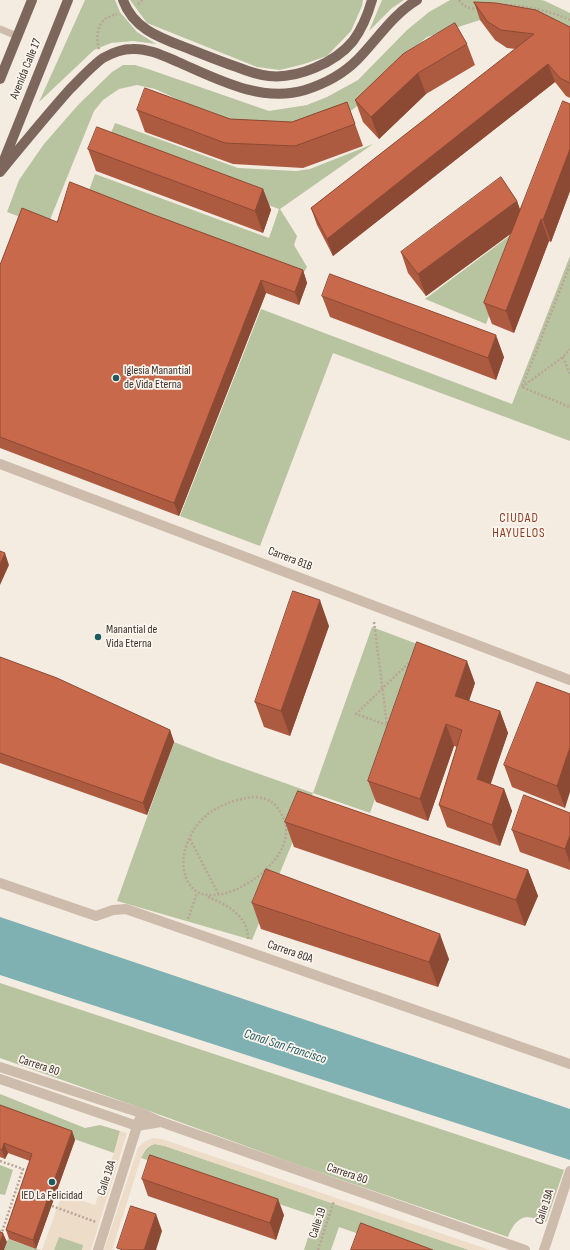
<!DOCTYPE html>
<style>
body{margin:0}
canvas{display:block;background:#f4ebe1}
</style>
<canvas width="570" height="1250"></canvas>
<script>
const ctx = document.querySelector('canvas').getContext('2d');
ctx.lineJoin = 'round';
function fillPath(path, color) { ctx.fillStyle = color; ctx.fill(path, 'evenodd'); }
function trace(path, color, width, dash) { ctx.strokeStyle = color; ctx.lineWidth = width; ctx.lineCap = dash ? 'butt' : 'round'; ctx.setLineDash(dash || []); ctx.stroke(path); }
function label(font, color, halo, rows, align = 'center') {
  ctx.font = font + ' "Sofia Sans Condensed",sans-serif'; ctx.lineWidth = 3.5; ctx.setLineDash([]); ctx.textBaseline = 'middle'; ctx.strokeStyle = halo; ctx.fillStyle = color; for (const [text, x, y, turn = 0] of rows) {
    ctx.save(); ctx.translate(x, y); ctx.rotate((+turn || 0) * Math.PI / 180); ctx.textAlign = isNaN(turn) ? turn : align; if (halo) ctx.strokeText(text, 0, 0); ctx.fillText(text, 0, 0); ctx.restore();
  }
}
fillPath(new Path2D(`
 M85 0H115L120 12 137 32 156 44 133 41 111 43 94 50 39 102Z
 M130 0H363L362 6 351 31 327 56 304 64 280 70 257 67 147 23Z
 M382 0H404L392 8 369 31Z
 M450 0H541L545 1 570 13V41L480 20 427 37 406 55 371 95 352 110 328 121 239 127 155 89 137 85 119 89 103 100 94 111 47 227 7 212 19 180 44 144 78 105 112 72 123 65H135L148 69 269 111 307 105 327 97 358 80 407 30 429 12Z
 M115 123 238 168 296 171 310 169 373 144 280 209 297 236 294 245 307 267 301 277 87 196 95 174 269 238 279 209 106 145Z
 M524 225 486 324 425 299Z
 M570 256V441L333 353 260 546 180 516 261 309 512 404Z
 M372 627 428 648 370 813 313 793 252 940 117 901 174 742 217 759 313 793Z
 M0 983 564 1170 546 1222C541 1221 533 1217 527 1217 517 1218 511 1228 508 1237L298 1165 141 1108 0 1058Z
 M0 1094 85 1128 100 1125 120 1131 114 1153 0 1113Z
 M155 1144 165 1146 469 1250H405L339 1227 331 1250H304L315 1216 141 1158C145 1150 147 1146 155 1144Z
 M0 1165 13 1170 5 1195 0 1194Z
 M59 1236 84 1245 82 1250H54Z
 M8 1239 36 1249 41 1250H4Z`), '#b8c4a0');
fillPath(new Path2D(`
 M120 1131 127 1133 91 1250H82L83 1245 59 1237 54 1250H42L62 1194 95 1205 114 1153Z
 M153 1138 162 1139 490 1250H469L165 1146 155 1144 150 1145 145 1149 141 1158 112 1250H104L138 1148 144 1142Z`), '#ecdcc8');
fillPath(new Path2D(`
 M0 917 570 1109V1160L0 975Z`), '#7fb0b2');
trace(new Path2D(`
 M459 0C464 8 471 9 479 8
 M138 4 141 2 142 0
 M506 5C528 6 550 11 570 20
 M99 49C96 40 97 25 105 19 109 17 113 15 117 14
 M570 265 522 387 570 407
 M563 357 570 374
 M522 387 563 357 570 349
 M374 622 387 725 356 714 412 660
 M256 797C270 799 275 802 282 815 302 851 245 895 213 895 202 896 194 892 188 882 176 860 189 829 208 814 222 804 239 798 256 797Z
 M190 839 219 895
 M208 897C228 905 249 916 248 941
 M188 919 197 893
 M0 1161 23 1169 2 1232 0 1231
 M52 1206 96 1222
 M318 1250 334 1201`), '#b9a596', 2.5, [2, 2]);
trace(new Path2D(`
 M0 29 17 36`), '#cdbbac', 7);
trace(new Path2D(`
 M0 464 570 680
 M0 883 96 916 113 910 126 909 570 1064
 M0 1067 141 1113 161 1122 525 1250
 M0 1079 137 1126 161 1122
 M98 1250 139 1120`), '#cdbbac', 10);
trace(new Path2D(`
 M544 1250 570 1171`), '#cdbbac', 10);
trace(new Path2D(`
 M123 0C134 31 164 39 192 50 207 56 222 62 237 67 247 71 258 75 269 76 297 79 335 63 353 41 362 29 368 14 372 0
 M0 79 32 0
 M2 165 68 0
 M0 172C23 144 46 116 70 89 79 80 93 65 103 58 112 53 122 49 132 49 148 48 164 56 178 62 217 79 261 103 305 90 324 84 343 74 357 60 377 40 392 15 417 0`), '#7d675c', 10);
fillPath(new Path2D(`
 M474 2 570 27V98L566 96 555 82 333 256 317 225 311 208 516 49 507 48 495 40 480 20Z
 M467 44 475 65 426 94 379 139 363 122 355 100Z
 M347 102 363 146 303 168 233 164 145 132 137 110 230 119 292 122Z
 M570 104V191L551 242 549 241 514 333 492 324 484 303 512 233 426 296 408 273 401 252 517 201 520 210Z
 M88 149 263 189 271 210 263 233 96 171Z
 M157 216 303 270 307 283 299 305 266 293 179 516 0 448V265L57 222Z
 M322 296 504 357 496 380 330 317Z
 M329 626 290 736 264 727 255 702Z
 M0 657 170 730 174 742 147 815 0 763Z
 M475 683 469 701 500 711 508 733 490 784 504 789 512 811 500 846 447 827 439 805 457 747 454 746 428 821 376 802 368 781Z
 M570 694 565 808 512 787 504 765Z
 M570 813V870L520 852 512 830Z
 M285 822 528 870 538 896 525 926 294 847Z
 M252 903 449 959 438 987 261 929Z
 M0 1105 72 1131 75 1140 36 1249 9 1239 6 1230 30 1161 8 1153 5 1159 0 1157Z
 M142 1179 284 1215 276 1240 148 1196Z`), '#ac5a40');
fillPath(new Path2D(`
 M548 64 555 82 333 256 327 239Z
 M418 73 426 94 379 139 371 117Z
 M570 149V191L551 242 543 220Z
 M263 189 271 210 263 233 255 211Z
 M517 201 525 223 426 296 418 274Z
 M541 219 549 241 514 333 506 311Z
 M303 270 307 283 299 305 295 292Z
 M261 280 266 293 179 516 174 503Z
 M496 335 504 357 496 380 488 358Z
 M5 553 9 565 0 585V564Z
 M320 600 329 626 290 736 281 711Z
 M467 661 475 683 463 718 455 696Z
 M500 711 508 733 485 801 477 779Z
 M446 724 454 746 428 821 420 799Z
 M170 730 174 742 147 815 143 803Z
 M570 747V792L565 808 557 786Z
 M504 789 512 811 500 846 492 825Z
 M570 835V863L565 849Z
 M528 870 538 896 525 926 516 900Z
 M440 934 449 959 438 987 429 962Z
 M72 1131 75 1140 36 1249 33 1240Z
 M4 1143 8 1153 5 1159 2 1150Z
 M278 1199 284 1215 276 1240 270 1223Z
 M156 1214 162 1231 156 1250H144Z
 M3 1233 7 1242 4 1250H0V1243Z`), '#8c4a34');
const building = new Path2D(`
 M474 2 496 3 536 10 570 27V83L560 78 548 64 327 239 311 208 534 34 501 30 488 22Z
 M455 23 467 44 418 73 371 117 355 100 403 54Z
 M145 88 230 119 292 122 347 102 355 124 295 146 225 143 137 110Z
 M563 101 570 104V149L543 220 541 219 506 311 484 303Z
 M97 127 263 189 255 211 88 149Z
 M501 177 517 201 418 274 401 252Z
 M70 182 157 216 303 270 295 292 261 280 174 503 0 437V265L22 208 57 222Z
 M330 274 496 335 488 358 322 296Z
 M0 551 5 553 0 564Z
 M293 591 320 600 281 711 255 702Z
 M417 642 467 661 455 696 500 711 477 779 504 789 492 825 439 805 462 730 446 724 420 799 368 781Z
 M0 657 57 678 170 730 143 803 0 753Z
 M537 682 570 694V747L557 786 504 765Z
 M298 791 528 870 516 900 285 822Z
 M524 795 570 813V835L565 849 512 830Z
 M266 869 440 934 429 962 252 903Z
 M0 1105 72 1131 33 1240 6 1230 32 1154 4 1143 2 1150 0 1149Z
 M150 1155 278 1199 270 1223 142 1179Z
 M131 1206 156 1214 144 1250H123L117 1248Z
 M361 1223 433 1250H351Z
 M0 1232 3 1233 0 1243Z`);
fillPath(building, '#c8694b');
trace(building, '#8c4a34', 1);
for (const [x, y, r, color] of [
 [116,378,4,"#1f5a5e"],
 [98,637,4,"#1f5a5e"],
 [52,1182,4,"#1f5a5e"]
]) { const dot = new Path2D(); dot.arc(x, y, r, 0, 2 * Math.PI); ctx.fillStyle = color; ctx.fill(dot); trace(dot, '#fbf5ee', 1.5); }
label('12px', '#3b302b', '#fbf5ee', [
 ["Avenida Calle 17",26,69,-68],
 ["Carrera 81B",290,559,21],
 ["Carrera 80A",290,952,19],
 ["Carrera 80",39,1066,18],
 ["Carrera 80",347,1174,19],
 ["Calle 18A",107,1178,-72],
 ["Calle 19A",545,1207,-72],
 ["Calle 19",318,1223,-72]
]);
label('12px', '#3b302b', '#fbf5ee', [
 ["Iglesia Manantial",124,371],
 ["de Vida Eterna",124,385],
 ["Manantial de",106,630],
 ["Vida Eterna",106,644],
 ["IED La Felicidad",52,1196,"center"]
], 'left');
ctx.letterSpacing = '1px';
label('13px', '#8c3b22', '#fbf5ee', [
 ["CIUDAD",519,519],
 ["HAYUELOS",519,534]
]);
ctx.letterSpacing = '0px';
label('italic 13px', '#1f5a5e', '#fbf5ee', [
 ["Canal San Francisco",285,1047,18]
]);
</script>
